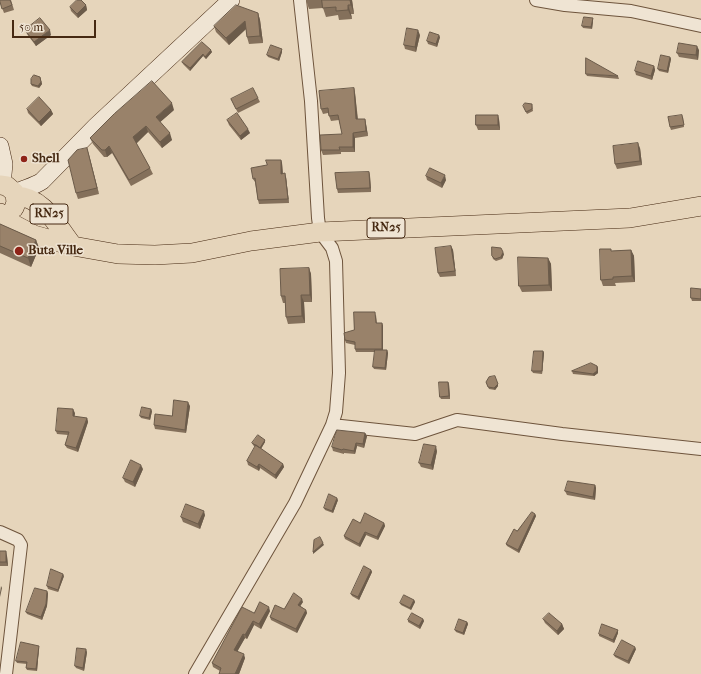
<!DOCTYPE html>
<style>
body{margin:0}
#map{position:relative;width:701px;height:674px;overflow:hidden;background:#e6d5bb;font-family:"IM FELL French Canon",serif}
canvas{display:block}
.scale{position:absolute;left:12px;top:20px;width:84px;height:18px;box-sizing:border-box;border:2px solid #462912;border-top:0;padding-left:5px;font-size:12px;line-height:14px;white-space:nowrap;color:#462912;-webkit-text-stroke:3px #efe4d3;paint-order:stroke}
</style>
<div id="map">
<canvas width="701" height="674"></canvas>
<div class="scale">50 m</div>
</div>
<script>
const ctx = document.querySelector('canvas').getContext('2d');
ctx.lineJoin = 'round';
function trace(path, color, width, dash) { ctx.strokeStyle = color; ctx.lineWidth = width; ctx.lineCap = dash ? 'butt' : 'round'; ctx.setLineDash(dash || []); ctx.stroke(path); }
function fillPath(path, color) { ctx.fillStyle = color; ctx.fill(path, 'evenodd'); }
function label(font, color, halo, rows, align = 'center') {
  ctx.font = font + ' "IM FELL French Canon",serif'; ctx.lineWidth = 3; ctx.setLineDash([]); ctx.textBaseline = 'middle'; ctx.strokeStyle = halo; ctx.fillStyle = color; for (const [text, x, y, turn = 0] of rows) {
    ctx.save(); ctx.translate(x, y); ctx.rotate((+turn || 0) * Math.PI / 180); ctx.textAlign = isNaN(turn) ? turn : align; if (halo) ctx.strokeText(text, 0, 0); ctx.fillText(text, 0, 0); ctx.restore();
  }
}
const street = new Path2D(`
 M536 0 565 5 631 11 701 26
 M332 425 415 434 457 420 562 434 701 449
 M0 532 18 540 21 545 6 674
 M195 674 295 503 332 425 336 412 339 373 336 261 332 248 320 232 318 218 311 101 300 0`);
const secondary = new Path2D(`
 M0 146 4 164 2 185
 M15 193C24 188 33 187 42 181L96 126 231 0`);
const primary = new Path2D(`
 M0 185 7 186 15 193 16 203 14 208
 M16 196C44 197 57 226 73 246
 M0 213 15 225 34 235 73 246 118 254 155 255 192 253 251 241 320 232 630 218 701 206`);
trace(street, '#6e543c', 14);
trace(secondary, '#462912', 18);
trace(primary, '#462912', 20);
trace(street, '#efe4d3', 12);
trace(secondary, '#efe4d3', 17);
trace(primary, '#e6d5bb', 19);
fillPath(new Path2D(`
 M11 0 14 10 4 13 0 2Z
 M306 0H352L354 14H351L352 19 339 20 338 15 326 17 323 8 309 9Z
 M86 5 87 10 78 18 71 11 70 7Z
 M258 13 260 20 263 43 249 44 247 37 246 29 229 45 216 32 214 26Z
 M593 18V21L592 29 583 28 582 26Z
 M25 30 51 35 36 46 27 34Z
 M420 35 416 52 405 49 404 45Z
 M440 37 437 47 428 44 427 41Z
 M202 42 212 52 206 59 203 56 190 71 183 64 182 62Z
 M282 49V52L279 61 268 57 267 55Z
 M699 50 698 60 679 57 677 53Z
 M670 57 671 59 668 73 659 71 658 69Z
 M654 66 655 70 652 80 636 75 635 71Z
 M586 74 618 76 619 79 587 76Z
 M40 77 42 84 39 88 32 86 31 84Z
 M354 88 355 93 358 119H365L366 124 368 136 355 138V152H341V154L323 155 321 150 342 134 339 120 331 121 328 113 323 114 321 109Z
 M258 98 260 102 238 113 231 99Z
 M532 104 533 111 527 114 524 108Z
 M27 109 51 110 53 114 41 126 28 113Z
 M174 110 160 122 172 140 162 148 148 132 136 143 150 168 153 174 131 186 112 153 107 157H104L93 144 90 138Z
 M683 117 684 127 671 130 670 127Z
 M499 119 500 130H478L476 125Z
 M227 120 250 133 241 140 229 125Z
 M87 148 89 155 99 194 78 199 76 193Z
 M640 148 642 165 617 169 615 164Z
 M281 160 282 163 283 174 286 177 289 203 259 204 258 200 255 182 253 179 267 165Z
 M369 172 370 176 371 192 338 193 337 189Z
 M426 176 446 180 442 188 427 180Z
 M0 224 36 240 39 248 31 267 0 253Z
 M451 246 453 250 456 276 440 277 438 273Z
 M631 250 634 256 635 282 615 283 616 286H603L601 280 612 251Z
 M504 254 502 259 496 261 493 259 492 256Z
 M548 258 551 264 552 291 522 292 519 286Z
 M309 268 311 274 312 302H304L305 323 288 324 286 317 285 303H283L281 296Z
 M701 289V301H692L691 298Z
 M376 315 377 323H382L383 326V350H387L388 353 386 370 374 369 373 367 375 352H356L355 349V345L346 343 345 340 354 330Z
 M543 351 544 353 542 374 533 373 532 371Z
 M597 366 598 368V373L594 376 573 374 572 371Z
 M448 382 449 384 450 399H441L440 397Z
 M486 382 498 386 495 390 489 389Z
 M190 406 186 433 155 429 154 425 172 416Z
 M152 411 150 420 141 418 140 416Z
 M75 413 74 417 87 418 88 422 78 452 67 448 65 445 68 435 57 434 56 431Z
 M365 433 367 436 364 448 357 446 355 454 344 453V454L333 451 332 447Z
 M265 442 261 449 283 464 284 467 276 479 260 468 259 471 248 465 247 461 255 447 253 445 252 443Z
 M437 451 433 470 421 467 419 463Z
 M143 469 135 487 125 482 123 478Z
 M595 485 596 488 595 500 567 495 565 491Z
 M338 500 333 513 325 510 324 508Z
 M535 514 536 516 519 553 507 546 506 544 517 531Z
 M205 515 200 529 183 522 181 517Z
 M360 523H384L385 526 378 540 366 535 360 547 345 539 344 536Z
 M0 551 7 556 8 566H0Z
 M371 570 372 572 359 600 352 596 351 594Z
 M64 576 58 592 48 589 47 586Z
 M48 593 47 606 42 620 27 614 26 612Z
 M414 600 415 602 411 610 401 605 400 603Z
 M303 602 300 606 306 610 307 613 297 633 271 620 270 617 284 609Z
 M270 611 261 629 254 625 247 639 245 638 237 651 245 658 239 674H219L220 671 213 667 212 663 254 613Z
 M423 619 424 621 420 629 408 622V620Z
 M543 619 562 624 564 629 558 635 545 623Z
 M467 622 468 624 464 635 456 632 455 630Z
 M618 630V633L614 643 599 636V634Z
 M39 648 37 671 27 670 26 668 27 664 17 663 16 661Z
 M636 649 629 664 615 657 614 655Z
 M87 652 84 671 76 668 75 666Z`), '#84705b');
fillPath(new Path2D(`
 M350 0H352L354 14 351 5Z
 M86 5 87 10 78 18 77 14Z
 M348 5 351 14 352 19 348 10Z
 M258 13 260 20 263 43 260 36Z
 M593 18V21L592 29 591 27Z
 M245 21 247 28 229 45 226 38Z
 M50 30 51 35 36 46 34 42Z
 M418 30 420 35 416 52 415 47Z
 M439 35 440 37 437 47 436 44Z
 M697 46 699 50 698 60 696 55Z
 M282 49V52L279 61 278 59Z
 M211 50 212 52 206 59 205 57Z
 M203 54V56L190 71V68Z
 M670 57 671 59 668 73 667 71Z
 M654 66 655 70 652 80 651 76Z
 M40 77 42 84 39 88 38 86Z
 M354 88 355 93 358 124 356 119Z
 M172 103 174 110 158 124 156 117Z
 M51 110 53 114 41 126 39 122Z
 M498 115 499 119 500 130 498 125Z
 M365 119 366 124 368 136 366 131Z
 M146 126 148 132 136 144 133 137Z
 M248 129 250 133 241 140 240 136Z
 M170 133 172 140 162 148 160 142Z
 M353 133 355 138V152L353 147Z
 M638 143 640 148 642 165 640 161Z
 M109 146 112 153 107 157 105 150Z
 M87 148 89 155 99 194 97 188Z
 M281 160 282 163 283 178 281 174Z
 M369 172 370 176 371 192 370 188Z
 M285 173 286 177 289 203 288 199Z
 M445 175 446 180 442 188 441 183Z
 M36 240 39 248 31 267 28 258Z
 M451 246 453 250 456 276 455 271Z
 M631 250 634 256 635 282 632 276Z
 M503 252 504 254 502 259 501 257Z
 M548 258 551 264 552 291 549 285Z
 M309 268 311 274 312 302 310 295Z
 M301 295 304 302 305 323 302 316Z
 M382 323 383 326V352L382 349Z
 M387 350 388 353 386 370 385 368Z
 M543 351 544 353 542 374V371Z
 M597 366 598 368V373L594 376 593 374Z
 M448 382 449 384 450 399 449 396Z
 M498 384V386L495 390 494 388Z
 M188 402 190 406 186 433 185 430Z
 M73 409 75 413 74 420 73 416Z
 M151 409 152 411 150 420 149 418Z
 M87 418 88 422 78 452 76 448Z
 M365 433 367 436 364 448 363 444Z
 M265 440V442L260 450 259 448Z
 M356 443 357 446 355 454 354 451Z
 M436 446 437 451 433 470 431 465Z
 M259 464 260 468 259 471 257 467Z
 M283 464 284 467 276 479 275 475Z
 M141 465 143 469 135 487 133 482Z
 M595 485 596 488 595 500 593 497Z
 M337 498 338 500 333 513 332 511Z
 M204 511 205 515 200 529 198 524Z
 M535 514 536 516 519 553 518 550Z
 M384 523 385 526 378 540 377 537Z
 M365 532 366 535 360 547 359 544Z
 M323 543 324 545 313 554V552Z
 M6 551 7 556 8 566 6 562Z
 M371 570 372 572 359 600 358 597Z
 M63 574 64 576 58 592V590Z
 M1 586 2 588 0 597V593Z
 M47 591 48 593 47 606 42 620 41 617Z
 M302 599 303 602 299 608 298 605Z
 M414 600 415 602 411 610 410 608Z
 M269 607 270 611 261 629 259 624Z
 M306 610 307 613 297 633 296 629Z
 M423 619 424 621 420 629 419 626Z
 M253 621 254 625 247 639 245 635Z
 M467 622 468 624 464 635 463 633Z
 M562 624 564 629 558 635 557 631Z
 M618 630V633L614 643 613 640Z
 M243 634 245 638 236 654 234 650Z
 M39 646V648L37 671 36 669Z
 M635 647 636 649 629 664 628 661Z
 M86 649 87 652 84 671 83 668Z
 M244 654 245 658 239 674H235Z`), '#6b5b4a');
const building = new Path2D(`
 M0 0H10L12 5 2 9 0 2Z
 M77 0H81L86 5 77 14 70 7Z
 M322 0H350L351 5H348V10L336 11V7L323 8Z
 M236 5 258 13 260 36 247 37 245 21 226 38 214 26Z
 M584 17 593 18 591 27 582 26Z
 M40 18 50 30 34 42 25 30Z
 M407 28 418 30 415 47 404 45Z
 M430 32 439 35 436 44 427 41Z
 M202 42 211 50 205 57 203 54 190 68 182 62Z
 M679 43 697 46 696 55 677 53Z
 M271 45 282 49 278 59 267 55Z
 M661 55 670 57 667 71 658 69Z
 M586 58 618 76 586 74Z
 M638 61 654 66 651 76 635 71Z
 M34 75 40 77 41 82 38 86 31 84V79Z
 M152 81 172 103 156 117 170 133 160 142 146 126 133 137 150 168 129 180 109 146 105 150H102L90 138 114 114Z
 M253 88 258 98 236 109 231 99Z
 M354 88 356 119H365L366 131 353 133V147H339L340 150H321L320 135 342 134 338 115 329 116 328 108 321 109 319 91Z
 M39 97 51 110 39 122 27 109Z
 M525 103 532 104V109L526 112 523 106Z
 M237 113 248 129 240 136 227 120Z
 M476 115H498V125H476Z
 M682 115 684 125 670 127 668 117Z
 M638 143 640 161 615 164 613 146Z
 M87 148 97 188 76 193 68 160 77 150Z
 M266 160H281V174L285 173 288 199 258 200 255 178 253 179 251 168 267 165Z
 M430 168 445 175 441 183 426 176Z
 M369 172 370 188 337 189 335 173Z
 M0 224 36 240 28 258 0 246Z
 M451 246 455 271 438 273 435 248Z
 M492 247 501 248 503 252 501 257 495 259 492 256Z
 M600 249H611V251L631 250 632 276 613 277V279L601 280Z
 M518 257 548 258 549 285 519 286Z
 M309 268 310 295H301L302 316 286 317 285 296H281L280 269Z
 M691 288 701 289V299L691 298Z
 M354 312H375L376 323H382V349H355V342L345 340 344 333 354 330Z
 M375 350H387L385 368 373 367Z
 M534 351H543L542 371H532Z
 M591 363 597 366V371L593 374 572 371Z
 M495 376 498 384 494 388 488 387 486 382 489 377Z
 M439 382H448L449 396 440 397Z
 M174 400 188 402 185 430 154 425 155 414 172 416Z
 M142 407 151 409 149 418 140 416Z
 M58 408 73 409V416L87 418 76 448 65 445 69 432 56 431Z
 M337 430 365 433 363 444 356 443 354 451 343 449 342 450 332 447Z
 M258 435 265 440 260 448 252 443Z
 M424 444 436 446 431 465 419 463Z
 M256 445 283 464 275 475 259 464 257 467 247 461Z
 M131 460 141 465 133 482 123 478Z
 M568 481 595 485 593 497 565 491Z
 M329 494 337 498 332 511 324 508Z
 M186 504 204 511 198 524 181 517Z
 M532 512 535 514 518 550 506 544 514 529 517 531Z
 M365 513 384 523 377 537 365 532 359 544 344 536 353 519 360 523Z
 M320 537 323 543 313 552 314 540Z
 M0 551H6V562H0Z
 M364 566 371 570 358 597 351 594Z
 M51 569 63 574 58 590 47 586Z
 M35 588 47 591 46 604 41 617 26 612Z
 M294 593 302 599 298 605 306 610 296 629 270 617 275 605 284 609Z
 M404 595 414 600 410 608 400 603Z
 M260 602 269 607 259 624 253 621 245 635 243 634 234 650 244 654 235 674H219L221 668 212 663 242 607 254 613Z
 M412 613 423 619 419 626 408 620Z
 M549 613 562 624 557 631 543 619Z
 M459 619 467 622 463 633 455 630Z
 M602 624 618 630 613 640 599 634Z
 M622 640 635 647 628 661 614 655Z
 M21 642 39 646 36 669 26 668 27 662 16 661Z
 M77 648 86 649 83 668 75 666Z`);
fillPath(building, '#99826a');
trace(building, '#6b5b4a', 1);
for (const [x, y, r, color] of [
 [24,159,4,"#8f2418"],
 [19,251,5,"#8f2418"]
]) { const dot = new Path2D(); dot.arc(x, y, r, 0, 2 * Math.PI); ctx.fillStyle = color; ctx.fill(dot); trace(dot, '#efe4d3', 1.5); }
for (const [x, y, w] of [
 [49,214,38],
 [386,228,38]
]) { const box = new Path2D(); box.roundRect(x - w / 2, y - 10, w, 20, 3); ctx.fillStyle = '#efe4d3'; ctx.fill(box); trace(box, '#462912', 1); }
label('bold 12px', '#462912', null, [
 ["RN25",49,214],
 ["RN25",386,228]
]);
label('bold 13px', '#462912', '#efe4d3', [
 ["Shell",32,159],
 ["Buta Ville",28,251]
], 'left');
</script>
